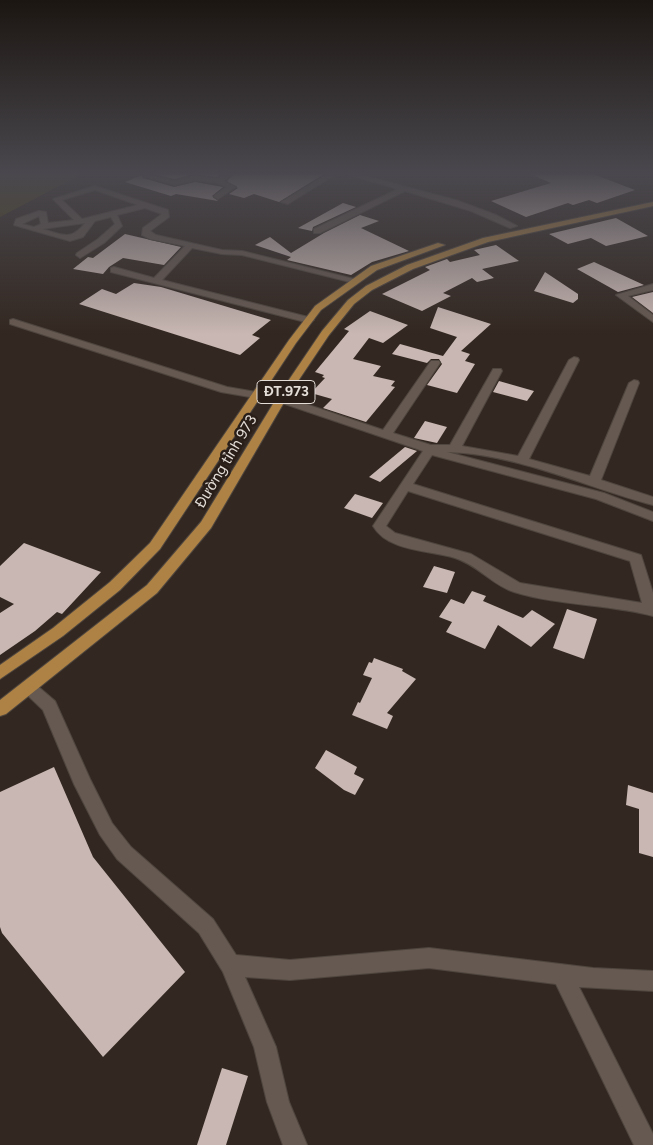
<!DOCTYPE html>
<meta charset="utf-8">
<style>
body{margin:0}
canvas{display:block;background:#332821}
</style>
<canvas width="653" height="1145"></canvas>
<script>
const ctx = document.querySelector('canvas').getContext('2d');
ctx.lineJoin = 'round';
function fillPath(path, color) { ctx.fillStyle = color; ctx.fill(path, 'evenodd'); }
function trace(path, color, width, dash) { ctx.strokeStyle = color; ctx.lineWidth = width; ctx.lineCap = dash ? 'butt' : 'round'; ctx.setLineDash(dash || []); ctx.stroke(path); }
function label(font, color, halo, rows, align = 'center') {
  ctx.font = font + ' Figtree,sans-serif'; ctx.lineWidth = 5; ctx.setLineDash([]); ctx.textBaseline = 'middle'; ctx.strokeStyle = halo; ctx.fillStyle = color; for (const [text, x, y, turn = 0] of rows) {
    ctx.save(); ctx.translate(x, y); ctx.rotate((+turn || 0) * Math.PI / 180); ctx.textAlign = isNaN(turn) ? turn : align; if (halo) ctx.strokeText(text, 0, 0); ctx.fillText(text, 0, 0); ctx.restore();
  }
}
fillPath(new Path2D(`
 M0 174H82L0 217Z`), '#4d4216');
fillPath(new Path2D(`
 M152 174H221L217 177 194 174 175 179Z
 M234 174H324L279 202 254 194 244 198 229 194 238 188 227 181Z
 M530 174H593L635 190 597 203 589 200 573 205 568 203 526 217 491 201 551 183Z
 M142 175 143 178 174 187 195 182 223 187 212 196 218 201 176 194 171 196 125 182Z
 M343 203 356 207 313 227 312 231 298 228Z
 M360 215 379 221 361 228 409 251 372 262 351 275 287 260 291 257 255 245 270 237 291 253 324 233Z
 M616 218 648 236 606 246 591 238 568 244 549 234Z
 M125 234 181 247 164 265 123 258 109 267 103 274 73 269 88 257 93 258Z
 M496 245 519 261 482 269 494 278 477 282 472 278 443 293 451 296 422 311 382 294 430 270 425 267 447 259 450 262 480 255 474 250Z
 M594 262 644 285 618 292 577 269Z
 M545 272 578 294V299L573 303 534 291Z
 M134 283 161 287 271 320 252 335 260 338 240 355 79 304 102 289 116 294Z
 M653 292V313L632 297Z
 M438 307 491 324 461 351 470 354 465 361 475 364 457 393 427 385 442 364 439 359H431L427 363 392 354 400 344 443 356 457 337 430 328Z
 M370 311 408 325 383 343 369 338 353 359 381 366 373 376 395 381 391 386 395 387 366 422 323 408 332 399 311 393 325 378 322 377 324 375 315 372 349 331 344 329Z
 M499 381 534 391 527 401 493 392Z
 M425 421 447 427 437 443 414 438Z
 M405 447 417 451 380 482 369 477Z
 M355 494 383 503 372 518 344 508Z
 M24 543 101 572 62 614 57 612 35 631 0 655V613L14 604 0 597V566Z
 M434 566 455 572 447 593 423 587Z
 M472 591 486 596 483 601 523 618 532 610 555 624 531 647 498 625 485 649 446 632 452 622 439 617 451 599 464 604Z
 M567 609 597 619 584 659 553 648Z
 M374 658 403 669 402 671 416 679 387 713 393 716 387 729 352 715 358 702 360 703 372 678 363 675 369 662 372 663Z
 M326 750 357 767 354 774 364 779 355 795 344 790 315 768Z
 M54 767 93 857 185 972 103 1057 2 933 0 927V792Z
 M628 785 653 793V857L639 853V809L626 805Z
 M222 1068 248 1076 226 1145H197Z`), '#c8b7b2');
const minor = new Path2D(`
 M143 174 175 181 194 176 217 179 224 174H232L223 181 236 187 218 199 214 197 215 195 227 187 217 183 195 180 175 185 144 176Z
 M328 174H336L288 204 281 202Z
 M346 174H357L456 200 496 215 517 226 510 228 471 211 405 191 320 233H314V229L398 189Z
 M95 186 168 210 169 217 150 231 156 235 222 250 242 251 358 280 354 283 242 255 222 254 192 248 162 280 312 318 314 320 309 323 111 272V268L114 267 154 278 185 246 150 239 142 235 143 228 162 214 145 208 117 215 122 226 104 243 80 258 76 255 77 253 98 239 115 224 111 217 95 221 83 237 70 241 14 225 16 219 39 211 46 212 48 223 74 220 53 199ZM95 190 138 205 82 219 62 200ZM39 216 41 224 34 227 22 224ZM85 223C70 242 62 234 42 229Z
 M653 284V290L628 296 653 315V322L616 295Z
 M13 319 227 387 285 397 383 430 431 361H439L440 363 393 433 431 445H450L492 371 493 369H501L502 371 462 446 518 456 569 360 574 357 578 358 579 360 529 459 590 476 629 383 634 380 638 381 639 383 601 480 653 497V505C585 487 518 454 447 452L604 493 653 512V521L596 499 432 455 413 484 641 555 653 593V616C608 604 559 606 514 592 492 585 478 565 455 558 430 550 388 552 373 526L423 451 279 402 221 392 10 324V320ZM408 491 630 561 642 603 520 583 471 554 395 533 386 526Z
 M28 682 34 683 55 701 90 779 112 823 131 847 213 919 236 955 290 960 429 948 593 968 653 971V991L579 987 653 1134V1145H634L556 984 429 968 290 980 245 977 276 1047 289 1102 307 1145H283L267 1102 254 1047 223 972 199 933 117 859 100 835 74 784 43 710 20 688 22 683Z`);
const primary = new Path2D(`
 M653 202V206L488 242 413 269 372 290 354 304 329 335 286 399 211 528 157 593 6 714 0 716V700L147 585 201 522 276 399 322 331 348 300 366 286 407 265 483 238Z
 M438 243 445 245 377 270 321 310 296 343 160 549 120 590 63 636 0 679V665L53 628 110 582 150 543 289 340 315 306 371 266Z`);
trace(minor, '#4f463f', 2);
trace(primary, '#4f463f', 2);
fillPath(minor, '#665951');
fillPath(primary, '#ad8244');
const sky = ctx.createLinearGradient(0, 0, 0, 334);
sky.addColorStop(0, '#1c1612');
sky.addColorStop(0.52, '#4a484e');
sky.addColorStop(1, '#4a484e00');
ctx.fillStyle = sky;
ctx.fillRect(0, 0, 653, 334);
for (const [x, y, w] of [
 [286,392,58]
]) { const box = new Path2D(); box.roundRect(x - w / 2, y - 11.5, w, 23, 4); ctx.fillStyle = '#291f18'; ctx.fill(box); trace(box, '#e3dcd7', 1); }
label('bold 14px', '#e3dcd7', null, [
 ["ĐT.973",286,392]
]);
label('15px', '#e3dcd7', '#291f18', [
 ["Đường tỉnh 973",226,462,-59]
]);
</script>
